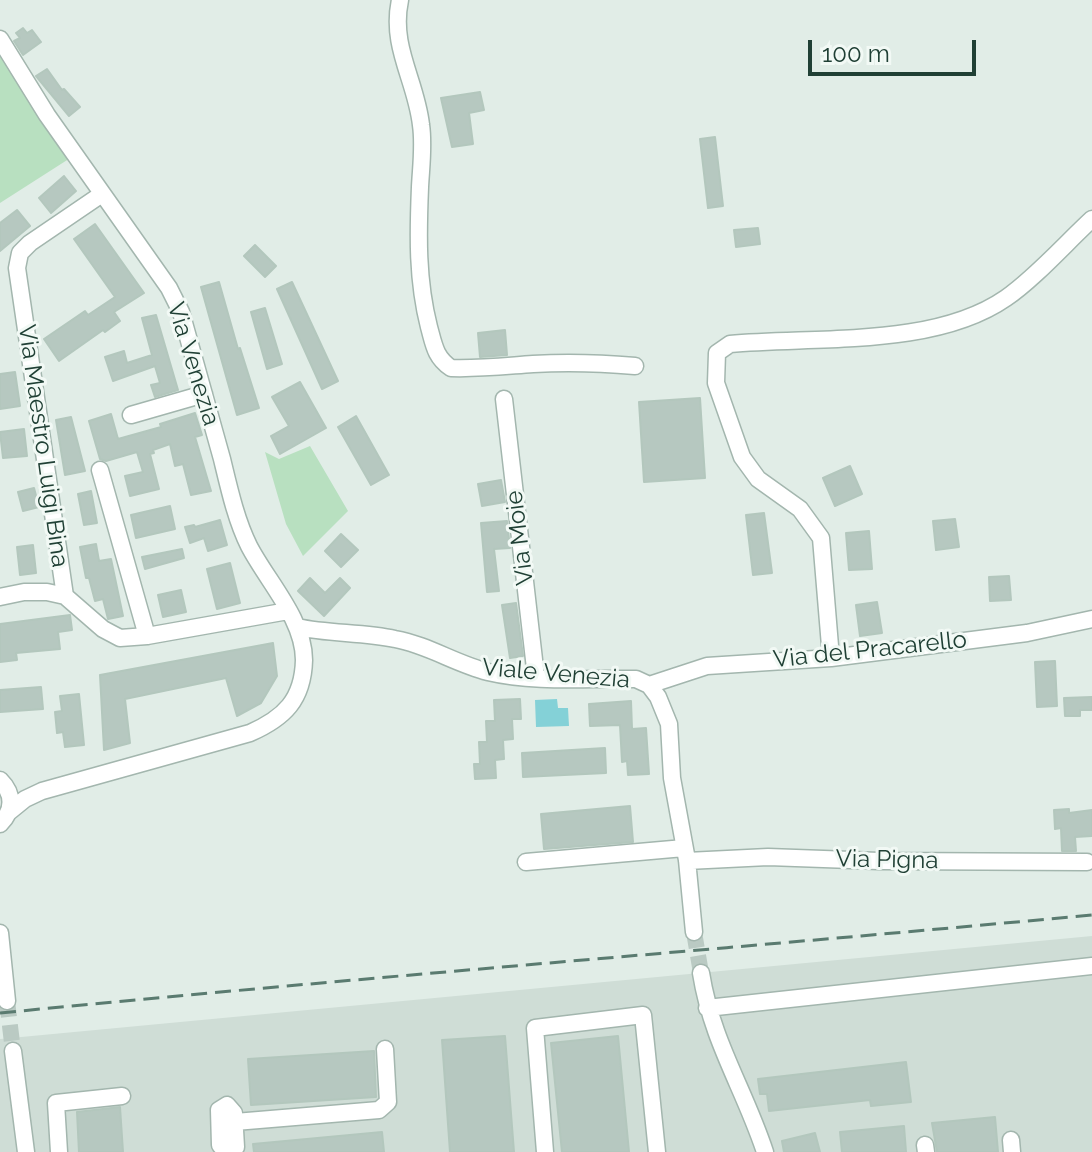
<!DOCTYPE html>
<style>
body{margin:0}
#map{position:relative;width:1092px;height:1152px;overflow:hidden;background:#e1ede7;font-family:Raleway,sans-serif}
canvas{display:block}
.scale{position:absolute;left:808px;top:40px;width:168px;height:36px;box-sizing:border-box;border:4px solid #204035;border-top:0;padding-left:10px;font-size:24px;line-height:28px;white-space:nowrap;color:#204035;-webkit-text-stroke:6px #f2f9f5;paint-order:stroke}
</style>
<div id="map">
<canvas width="1092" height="1152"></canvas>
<div class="scale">100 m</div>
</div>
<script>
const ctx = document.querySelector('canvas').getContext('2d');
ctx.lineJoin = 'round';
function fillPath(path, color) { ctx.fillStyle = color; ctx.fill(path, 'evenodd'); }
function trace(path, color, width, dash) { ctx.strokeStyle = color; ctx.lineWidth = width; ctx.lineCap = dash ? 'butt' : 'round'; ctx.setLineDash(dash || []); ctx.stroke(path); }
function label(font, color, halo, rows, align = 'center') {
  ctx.font = font + ' Raleway,sans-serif'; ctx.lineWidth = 6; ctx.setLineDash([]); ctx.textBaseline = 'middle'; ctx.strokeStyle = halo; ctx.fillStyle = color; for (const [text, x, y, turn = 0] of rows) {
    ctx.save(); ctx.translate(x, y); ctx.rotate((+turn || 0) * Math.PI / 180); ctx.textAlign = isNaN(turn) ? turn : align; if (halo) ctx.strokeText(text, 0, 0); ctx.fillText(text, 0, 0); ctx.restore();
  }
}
fillPath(new Path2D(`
 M1092 936V1152H0V1039Z`), '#cfddd6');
fillPath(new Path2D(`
 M0 39 75 155 0 203Z
 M310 446 348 511 303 556 286 524 265 452 279 459Z`), '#b8e0c0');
fillPath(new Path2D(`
 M557 699 558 708H568L569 726 536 727 535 700Z`), '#84d1d7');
const building = new Path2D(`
 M23 28 27 33 32 30 41 42 23 55 14 41 20 38 16 33Z
 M47 69 62 90 64 89 80 107 69 116 36 76Z
 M480 92 484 110 469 113 473 144 452 147 441 98Z
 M715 137 723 206 708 208 700 139Z
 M64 176 76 191 51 213 39 198Z
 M17 210 30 226 0 251V223Z
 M95 224 144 293 114 312 120 321 105 332 103 330 59 361 44 339 85 311 88 315 115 297 74 239Z
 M758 228 760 244 736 247 734 230Z
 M255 245 276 266 265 277 244 256Z
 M219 282 238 349 240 348 259 408 237 415 201 287Z
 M292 282 338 381 322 389 277 289Z
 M265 308 282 364 267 369 251 312Z
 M156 315 178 390 155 397 151 385 160 383 155 366 113 381 105 357 124 351 127 363 152 355 142 318Z
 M505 330 507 355 480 357 478 333Z
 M15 372 20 406 0 409V374Z
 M300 382 326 428 280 454 271 436 289 426 272 397Z
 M700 398 705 478 644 482 639 402Z
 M195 413 202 435 195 437 211 491 191 495 183 464 175 466 170 444 153 450 154 453 150 454 159 489 130 496 125 476 143 472 137 452 106 461 100 459 89 421 111 414 118 439 161 427 160 424Z
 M356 416 389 475 371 485 338 427Z
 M71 417 85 471 65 475 56 420Z
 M24 429 27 456 3 458 0 432Z
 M850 466 862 494 835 506 823 478Z
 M501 480 505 502 482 506 478 484Z
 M34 488 39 507 23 511 18 492Z
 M91 491 97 523 84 525 78 494Z
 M170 506 175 529 136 538 131 515Z
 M764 513 772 573 753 575 746 515Z
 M955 519 959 547 936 550 933 521Z
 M220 520 227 545 208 551 204 538 190 543 185 527 194 525 195 527Z
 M507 521 510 548 494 549 499 591 487 592 481 523Z
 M869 531 872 569 849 570 846 533Z
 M341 534 358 550 341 567 325 551Z
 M96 544 99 561 111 559 123 616 108 619 103 599 95 601 89 578H86L80 547Z
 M33 545 36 573 20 575 17 547Z
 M182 549 184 558 145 569 142 557Z
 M230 563 240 603 217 609 207 569Z
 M1009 576 1011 600 990 601 989 577Z
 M310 578 325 593 340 578 350 588 324 616 298 591Z
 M181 590 186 612 163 617 158 595Z
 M877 602 882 633 860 636 856 605Z
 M516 603 523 656 510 658 502 605Z
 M70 615 72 630 58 632 60 649 16 653 17 660 0 662V624Z
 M273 643 277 676 261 703 237 716 226 678 125 699 130 743 104 750 100 675Z
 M1055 661 1057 706 1037 707 1035 662Z
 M41 687 43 709 0 712V690Z
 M79 694 84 745 65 747 63 732 57 733 55 712 62 711 60 696Z
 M1092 697V710H1080V716H1065L1064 698Z
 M520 699 521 719H512L513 739 503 740 504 759 495 760 496 778 475 779 474 764H480L479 742H487L486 721H495L494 700Z
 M631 701 632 729 646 728 649 774 628 775 627 761 622 762 620 725 590 726 589 704Z
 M605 748 606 773 523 777 522 753Z
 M630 806 633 842 544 849 541 814Z
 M1069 809V813L1092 810V836L1075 837 1076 851H1062L1061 828 1055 829 1054 810Z
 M505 1036 514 1152H450L442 1040Z
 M618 1036 629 1152H562L551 1043Z
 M374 1051 376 1097 251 1105 248 1059Z
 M906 1062 911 1102 871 1106 870 1100 769 1111 767 1094H760L758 1079Z
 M120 1107 123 1152H79L77 1112Z
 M995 1117 998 1152H937L932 1123Z
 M904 1126 906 1152H842L840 1132Z
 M382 1132 384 1152H254L253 1144Z
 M815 1133 820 1152H784L782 1141Z`);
fillPath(building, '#b6c8c0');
trace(building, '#b3c7bd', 2);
trace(new Path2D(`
 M694 932 701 973
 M7 1001 13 1051`), '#bacac3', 16, [16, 8]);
const minor = new Path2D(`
 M400 0C390 47 416 80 421 125 424 145 421 167 420 187 418 235 417 280 429 327 434 345 435 357 451 368 479 369 505 366 533 364 567 362 601 363 635 366
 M0 39 47 115 169 288 181 312C195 361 208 410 222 459 229 488 236 520 249 546 267 581 304 619 304 660 303 700 284 718 250 733L42 791 25 799 9 812
 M504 399 536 677
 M131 415 204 394
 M100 470 147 636
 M65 596 17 268 20 253 30 243 102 194
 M0 597 24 592H47L65 596 103 629 120 638 147 636 288 611
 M297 627C329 634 363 632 395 639 428 645 456 664 488 672 534 683 588 678 636 679L649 685 658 697 669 724 672 778 687 860 694 932
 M831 658 821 538 800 509 758 479 742 457 716 383 717 353 730 344C815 336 934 348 1006 298 1034 279 1066 243 1092 219
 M649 685 707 666 831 658 1027 633 1092 619
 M0 780C14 794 14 810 0 824
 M687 861 768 857 879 861 1087 862
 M526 862 684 848
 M0 933 7 1001
 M701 973C712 1042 744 1088 765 1152
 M707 1008 1092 966
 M13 1051 26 1152
 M235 1122 379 1110 388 1102 385 1049
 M1011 1140 1012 1152
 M925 1145 926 1152
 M59 1152 56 1103 122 1096
 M226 1152 220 1145 219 1110 227 1105 234 1113 236 1147 231 1152
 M545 1152 535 1028 643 1015 657 1152`);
trace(minor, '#a3b6ae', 19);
trace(minor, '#fff', 16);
trace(new Path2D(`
 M0 1013C364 977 728 949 1092 915`), '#5a7b70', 3, [16, 8]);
label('24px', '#204035', '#f2f9f5', [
 ["Via Venezia",193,364,73],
 ["Via Maestro Luigi Bina",43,446,82],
 ["Via Moie",520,538,-97],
 ["Via del Pracarello",870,650,-6],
 ["Viale Venezia",556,674,5],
 ["Via Pigna",887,860,1]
]);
</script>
